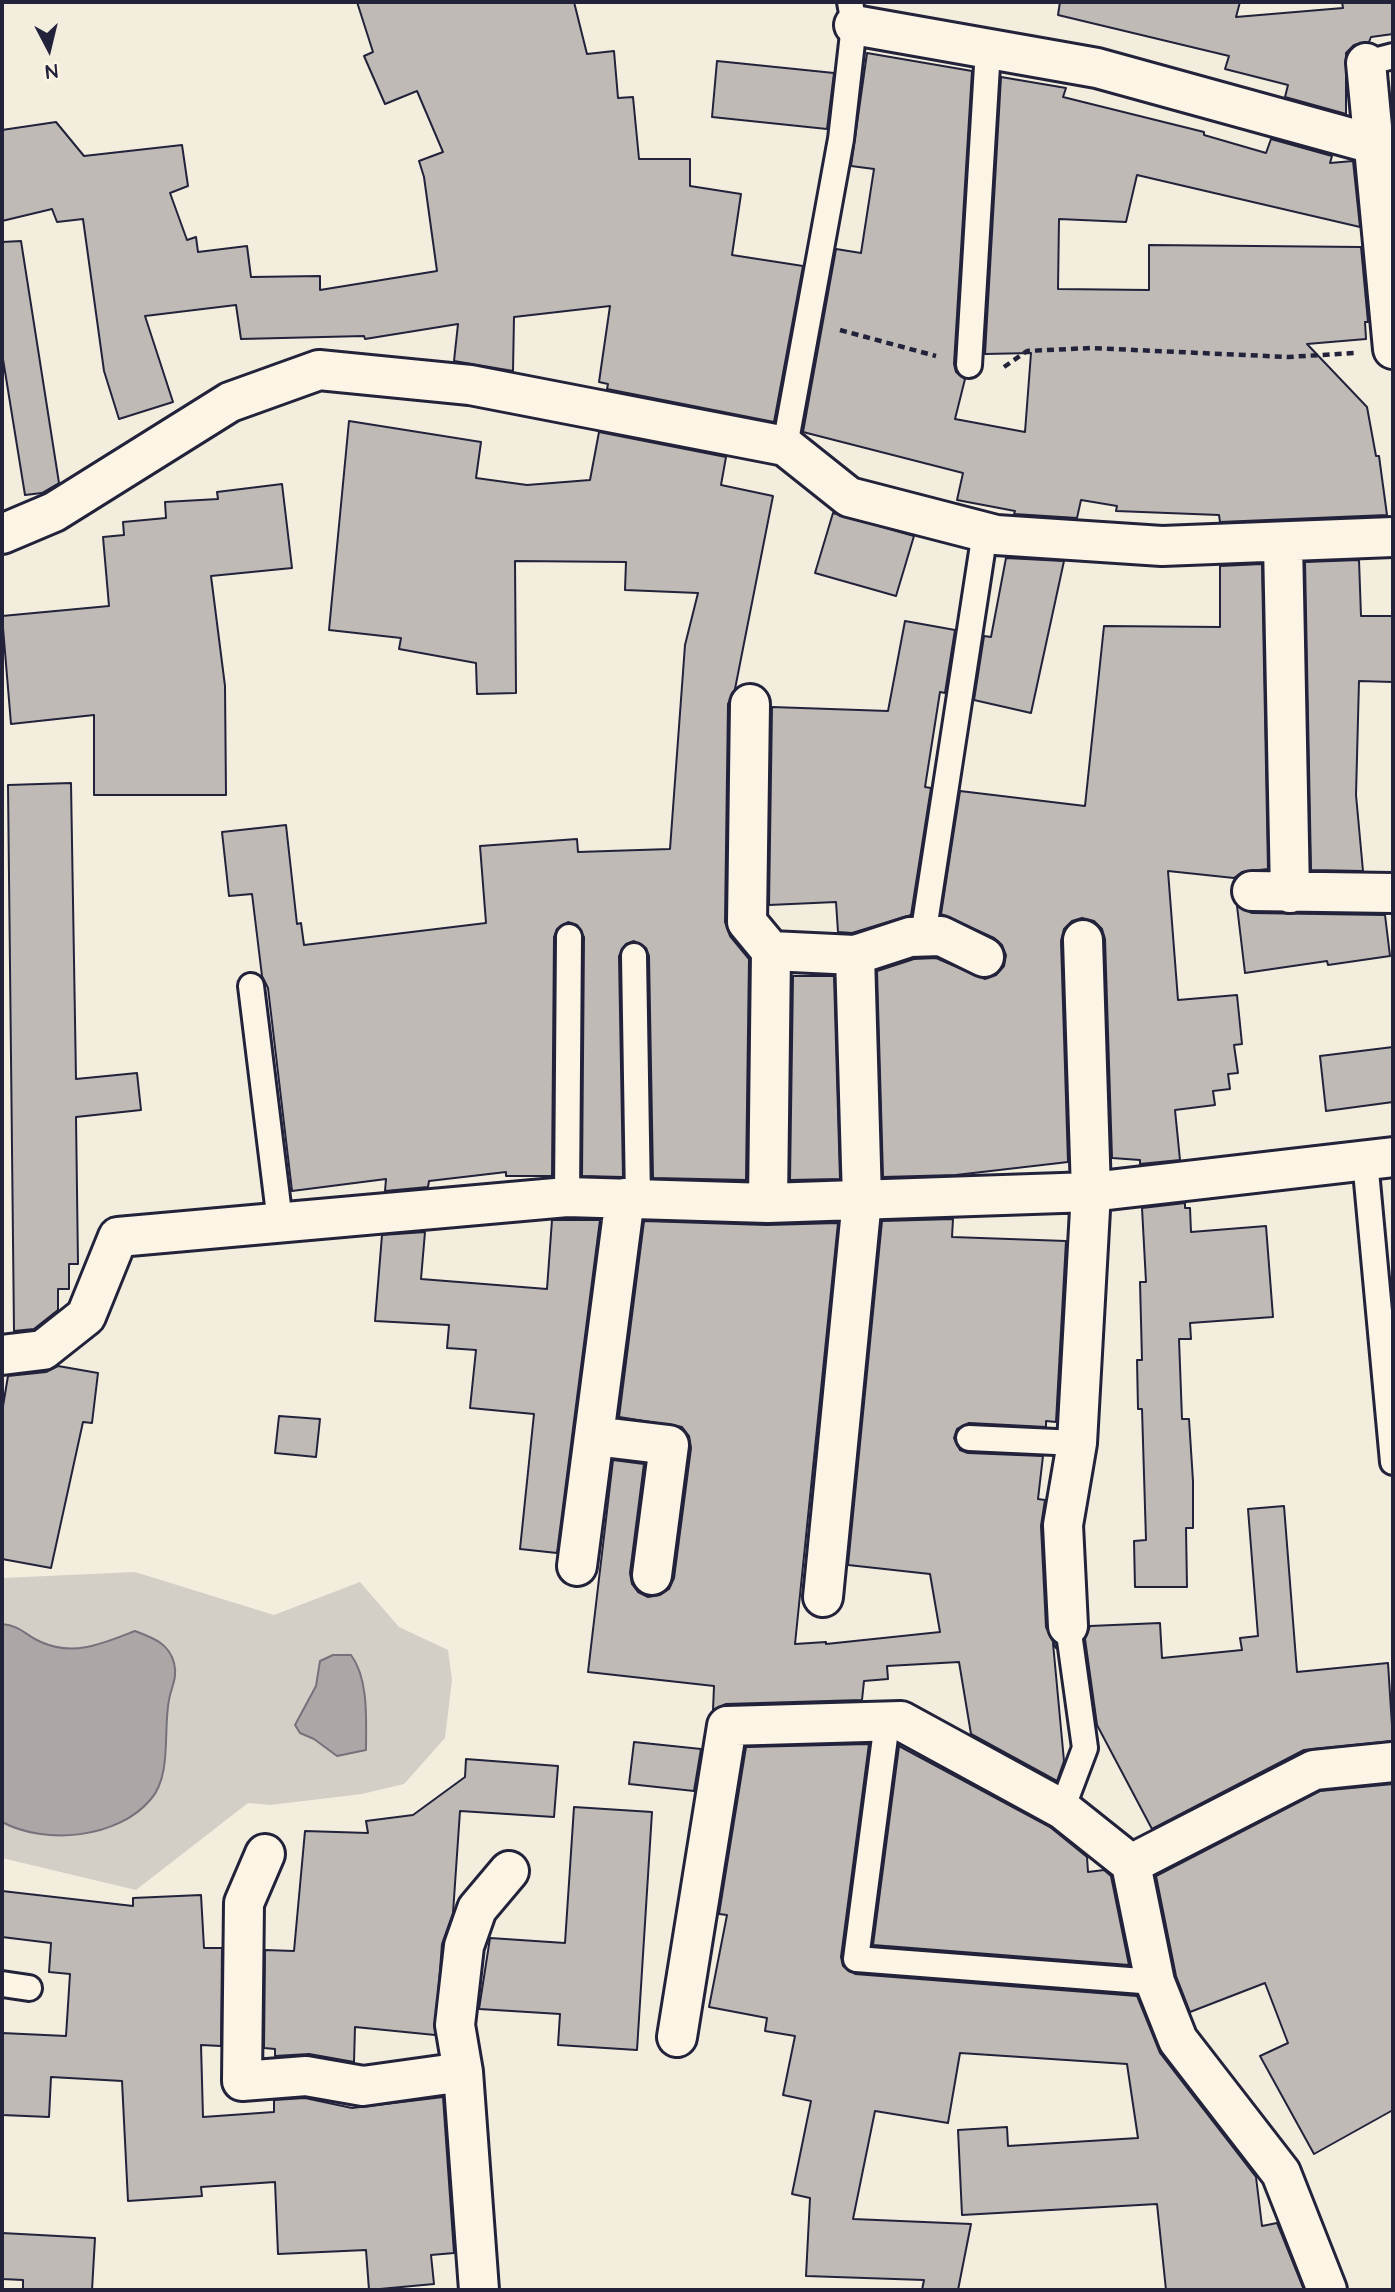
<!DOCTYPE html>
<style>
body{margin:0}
#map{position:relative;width:1395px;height:2292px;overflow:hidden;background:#f3edde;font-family:"Architects Daughter",sans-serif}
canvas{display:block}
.frame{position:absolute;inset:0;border:4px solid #22223b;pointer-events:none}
.north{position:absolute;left:14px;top:14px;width:70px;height:70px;-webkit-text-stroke:5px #fcf5e5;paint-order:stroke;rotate:173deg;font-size:19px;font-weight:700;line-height:28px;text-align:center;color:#22223b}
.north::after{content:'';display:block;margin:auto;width:24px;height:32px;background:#22223b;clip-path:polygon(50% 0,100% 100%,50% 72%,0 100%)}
</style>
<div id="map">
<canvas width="1395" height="2292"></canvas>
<div class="frame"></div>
<div class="north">N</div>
</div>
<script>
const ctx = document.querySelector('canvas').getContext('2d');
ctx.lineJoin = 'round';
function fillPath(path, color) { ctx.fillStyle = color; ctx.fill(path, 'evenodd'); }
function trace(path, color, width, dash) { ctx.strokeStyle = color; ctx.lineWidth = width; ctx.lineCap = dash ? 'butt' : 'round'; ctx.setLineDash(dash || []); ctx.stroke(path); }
fillPath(new Path2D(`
 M135 1572 274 1615 360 1582 399 1627 448 1650 452 1680 445 1738 404 1784 362 1794 270 1805 248 1803 136 1890 2 1858V1578Z`), '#d4cfc6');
const water = new Path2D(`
 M2 1624C21 1626 25 1635 41 1642 74 1657 104 1643 135 1631 153 1638 169 1643 174 1663 178 1678 171 1687 169 1700 163 1729 172 1775 151 1799 118 1839 45 1845 2 1822Z
 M333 1655H351C369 1679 366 1721 366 1750L337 1756 314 1739 300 1733 295 1725 316 1686 320 1661Z`);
fillPath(water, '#aca7a6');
trace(water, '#75727b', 2);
const building = new Path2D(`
 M357 2H574L587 54 614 51 618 98 633 97 639 159H690V186L741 194 732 255 803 266 774 422 607 389 608 384 599 382 610 306 514 317 513 371 454 361 458 324 365 339 364 336 241 339 236 305 145 316 173 402 119 419 104 371 83 219 57 222 52 209 2 221V130L56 122 84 156 182 145 188 186 170 193 187 240 196 237 198 252 247 246 251 277 320 276V290L437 271 424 177 419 161 443 152 417 91 385 104 364 56 373 52Z
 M1060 2H1240L1236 17 1343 8 1342 2H1393V34L1371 37 1369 42 1354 45 1346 53V114L1285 97 1288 85 1225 69 1229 56 1058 15Z
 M867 53 972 71 954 364 956 372 965 379 955 419 1025 432 1031 353 985 354 1001 77 1066 88 1063 97 1204 132V135L1266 153 1271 139 1332 156 1330 163 1353 161 1360 227 1137 175 1126 222 1059 219 1058 289 1149 290V245L1361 247 1368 322H1365L1366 339 1307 344 1367 407 1376 456H1379L1387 515 1220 522 1219 515 1116 511 1117 506 1081 500 1077 518 1014 514 1015 511 957 500 963 473 803 432 836 249 861 253 874 169 851 166Z
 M717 61 834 73 827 129 712 117Z
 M21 241 59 483 42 493 25 495 2 353V242Z
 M349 421 481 442 476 478 527 485 590 480 599 432 726 457 721 485 773 496 735 689 728 704 725 922 730 936 749 959 746 1180 653 1178 649 956 646 948 634 941 626 944 619 956 623 1177 582 1176 584 937 577 925 568 922 557 929 554 937 552 1176H506V1172L429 1181 428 1187 385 1191 386 1179 292 1191 268 988 262 976 252 894 229 896 222 832 286 825 297 924 301 923 304 945 486 923 480 846 577 839 578 852 670 849 685 645 698 593 625 590 626 562 515 561 516 693 477 694 476 663 399 649 401 638 329 630Z
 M282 484 292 568 211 576 225 686 226 795H94V715L11 724 2 616 109 606 103 537 124 535 123 522 166 518 165 502 218 499 217 492Z
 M833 513 914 536 896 596 815 573Z
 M1006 558 1064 561 1031 713 974 700 984 636 991 637Z
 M1359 560 1361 616H1393V682L1359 681 1356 795 1363 871 1311 870 1305 562Z
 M1262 564 1268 869 1242 872 1234 878 1168 871 1178 1000 1237 995 1242 1044 1234 1045 1238 1073 1228 1074 1230 1089 1213 1091 1215 1105 1175 1110 1180 1160 1140 1164V1160L1112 1158 1105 939 1102 929 1094 921 1082 918 1072 921 1064 929 1061 941 1068 1162 956 1175 883 1177 877 971 914 959 936 958 985 979 996 975 1004 966 1006 955 1002 945 994 938 941 914 960 791 1085 806 1104 626 1220 627V566Z
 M905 621 955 630 945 693 940 692 925 787 931 788 911 915 852 933 838 932 836 902 769 905 772 707 888 711Z
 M71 783 76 1079 137 1073 141 1110 76 1117 78 1264H69V1289H58V1310L34 1329 14 1331 8 785Z
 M1237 906 1252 913 1385 915 1390 956 1328 965 1327 961 1245 973Z
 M793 976H834L840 1179 790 1180Z
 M1393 1047V1102L1326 1111 1320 1056Z
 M1185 1203V1208H1190L1191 1232 1266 1226 1273 1317 1190 1323 1191 1339H1179L1182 1419H1189L1193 1481V1528H1186L1187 1587H1135L1134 1541 1146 1540 1142 1409H1138L1137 1360H1142L1140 1282H1146L1142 1208Z
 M953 1219 952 1237 1066 1241 1056 1422 1046 1421V1427L969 1423 957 1429 954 1438 960 1450 968 1453 1043 1456 1038 1499 1045 1500 1041 1526 1046 1627 1056 1648 1053 1643 1064 1761 1057 1781 971 1734 959 1662 887 1666 888 1679 864 1681 862 1700 726 1704 713 1710 714 1686 588 1672 613 1460 644 1464 630 1573 632 1584 638 1592 648 1597 660 1595 669 1589 674 1578 691 1448 689 1436 682 1427 619 1417 644 1221 767 1225 838 1223 795 1644 826 1642V1644L940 1632 930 1574 848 1565 882 1221Z
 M552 1220H600L557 1553 520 1549 534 1414 470 1408 476 1350 447 1348 449 1325 375 1321 382 1235 425 1232 421 1279 547 1289Z
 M58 1366 98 1373 92 1423 83 1422 51 1568 2 1559V1412L8 1376 46 1372Z
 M279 1416 320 1419 316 1457 275 1453Z
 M1284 1506 1297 1672 1388 1663 1393 1741 1304 1750 1152 1829 1097 1725 1085 1639 1090 1626 1160 1623 1162 1658 1242 1650 1240 1638 1258 1636 1248 1509Z
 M634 1742 701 1749 694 1791 629 1784Z
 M869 1744 841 1957 843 1966 855 1974 1137 1996 1160 2053 1256 2177 1262 2226 1277 2223 1304 2290H1166L1157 2204 962 2215 958 2130 1007 2127 1008 2146 1138 2138 1127 2064 960 2053 948 2123 875 2111 853 2219 971 2224 958 2290H922L924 2280 806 2276 810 2198 792 2194 811 2101 783 2095 795 2036 765 2031 767 2018 709 2007 727 1915 719 1914 746 1747Z
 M899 1746 1050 1827 1087 1857 1088 1872 1104 1870 1111 1876 1129 1965 873 1945Z
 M466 1759 558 1766 554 1817 460 1811 453 1913 442 1944 435 2035 355 2027 354 2062 309 2054 275 2056V2049L264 2048 265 1950 294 1951 305 1831 368 1833 366 1821 413 1815 465 1777Z
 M1393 1784V2110L1314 2154 1260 2056 1288 2043 1265 1983 1190 2012 1176 1976 1156 1876 1320 1791Z
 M574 1807 652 1812 637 2050 558 2045 560 2014 479 2009 490 1938 565 1943Z
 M2 1891 133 1906V1898L201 1895 204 1948H222L221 2046 201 2045 203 2117 274 2112V2100L305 2098 352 2108 443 2097 454 2253 431 2255 434 2284 369 2290 366 2250 278 2254 275 2182 201 2187 202 2196 128 2201 122 2081 51 2077 49 2117 2 2115V2033L66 2036 70 1974 49 1972 51 1943 2 1937Z
 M2 2233 95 2238 92 2290H23V2280L2 2279Z`);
fillPath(building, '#bfbab6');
trace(building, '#22223b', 2);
const lane = new Path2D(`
 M1366 63 1393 56
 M969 365 988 49
 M785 446 841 139 854 25 850 2
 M923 936 985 532
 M634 956 638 1199
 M251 986 280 1222
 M1365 1160 1393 1462
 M567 1197 569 937
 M969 1438 1077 1443
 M887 1722 856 1959 1155 1982
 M1062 1809 1085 1748 1068 1626
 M2 1984 29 1988`);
const street = new Path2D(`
 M854 25 1097 68 1373 144
 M1366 63 1393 349
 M2 534 54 512 230 402 319 370 470 385 785 446 849 497 996 535 1162 546 1393 537
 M1283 542 1290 893
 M750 704 747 922 771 951 855 955 910 937 941 936 984 957
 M1252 891 1393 893
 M768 1203 771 951
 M2 1355 43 1350 86 1316 118 1237 567 1197 768 1203 1091 1192 1393 1157
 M594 1436 669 1445 652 1575
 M577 1566 625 1198
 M823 1597 862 1200 855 955
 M1068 1626 1063 1525 1077 1443 1091 1192 1083 940
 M265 1854 244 1903 242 2081 306 2076 363 2086 463 2072 479 2290
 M1131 1864 1314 1770 1393 1762
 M677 2037 727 1726 901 1721 1062 1809 1131 1864 1155 1982 1178 2040 1281 2173 1327 2290
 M463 2072 455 2025 464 1946 477 1909 509 1871`);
trace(lane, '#22223b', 30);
trace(street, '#22223b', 44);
trace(new Path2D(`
 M840 330 936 356
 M1004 367 1027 351 1091 348 1288 357 1354 353`), '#22223b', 4.5, [7, 5]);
trace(lane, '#fcf5e5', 24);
trace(street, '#fcf5e5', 38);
</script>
